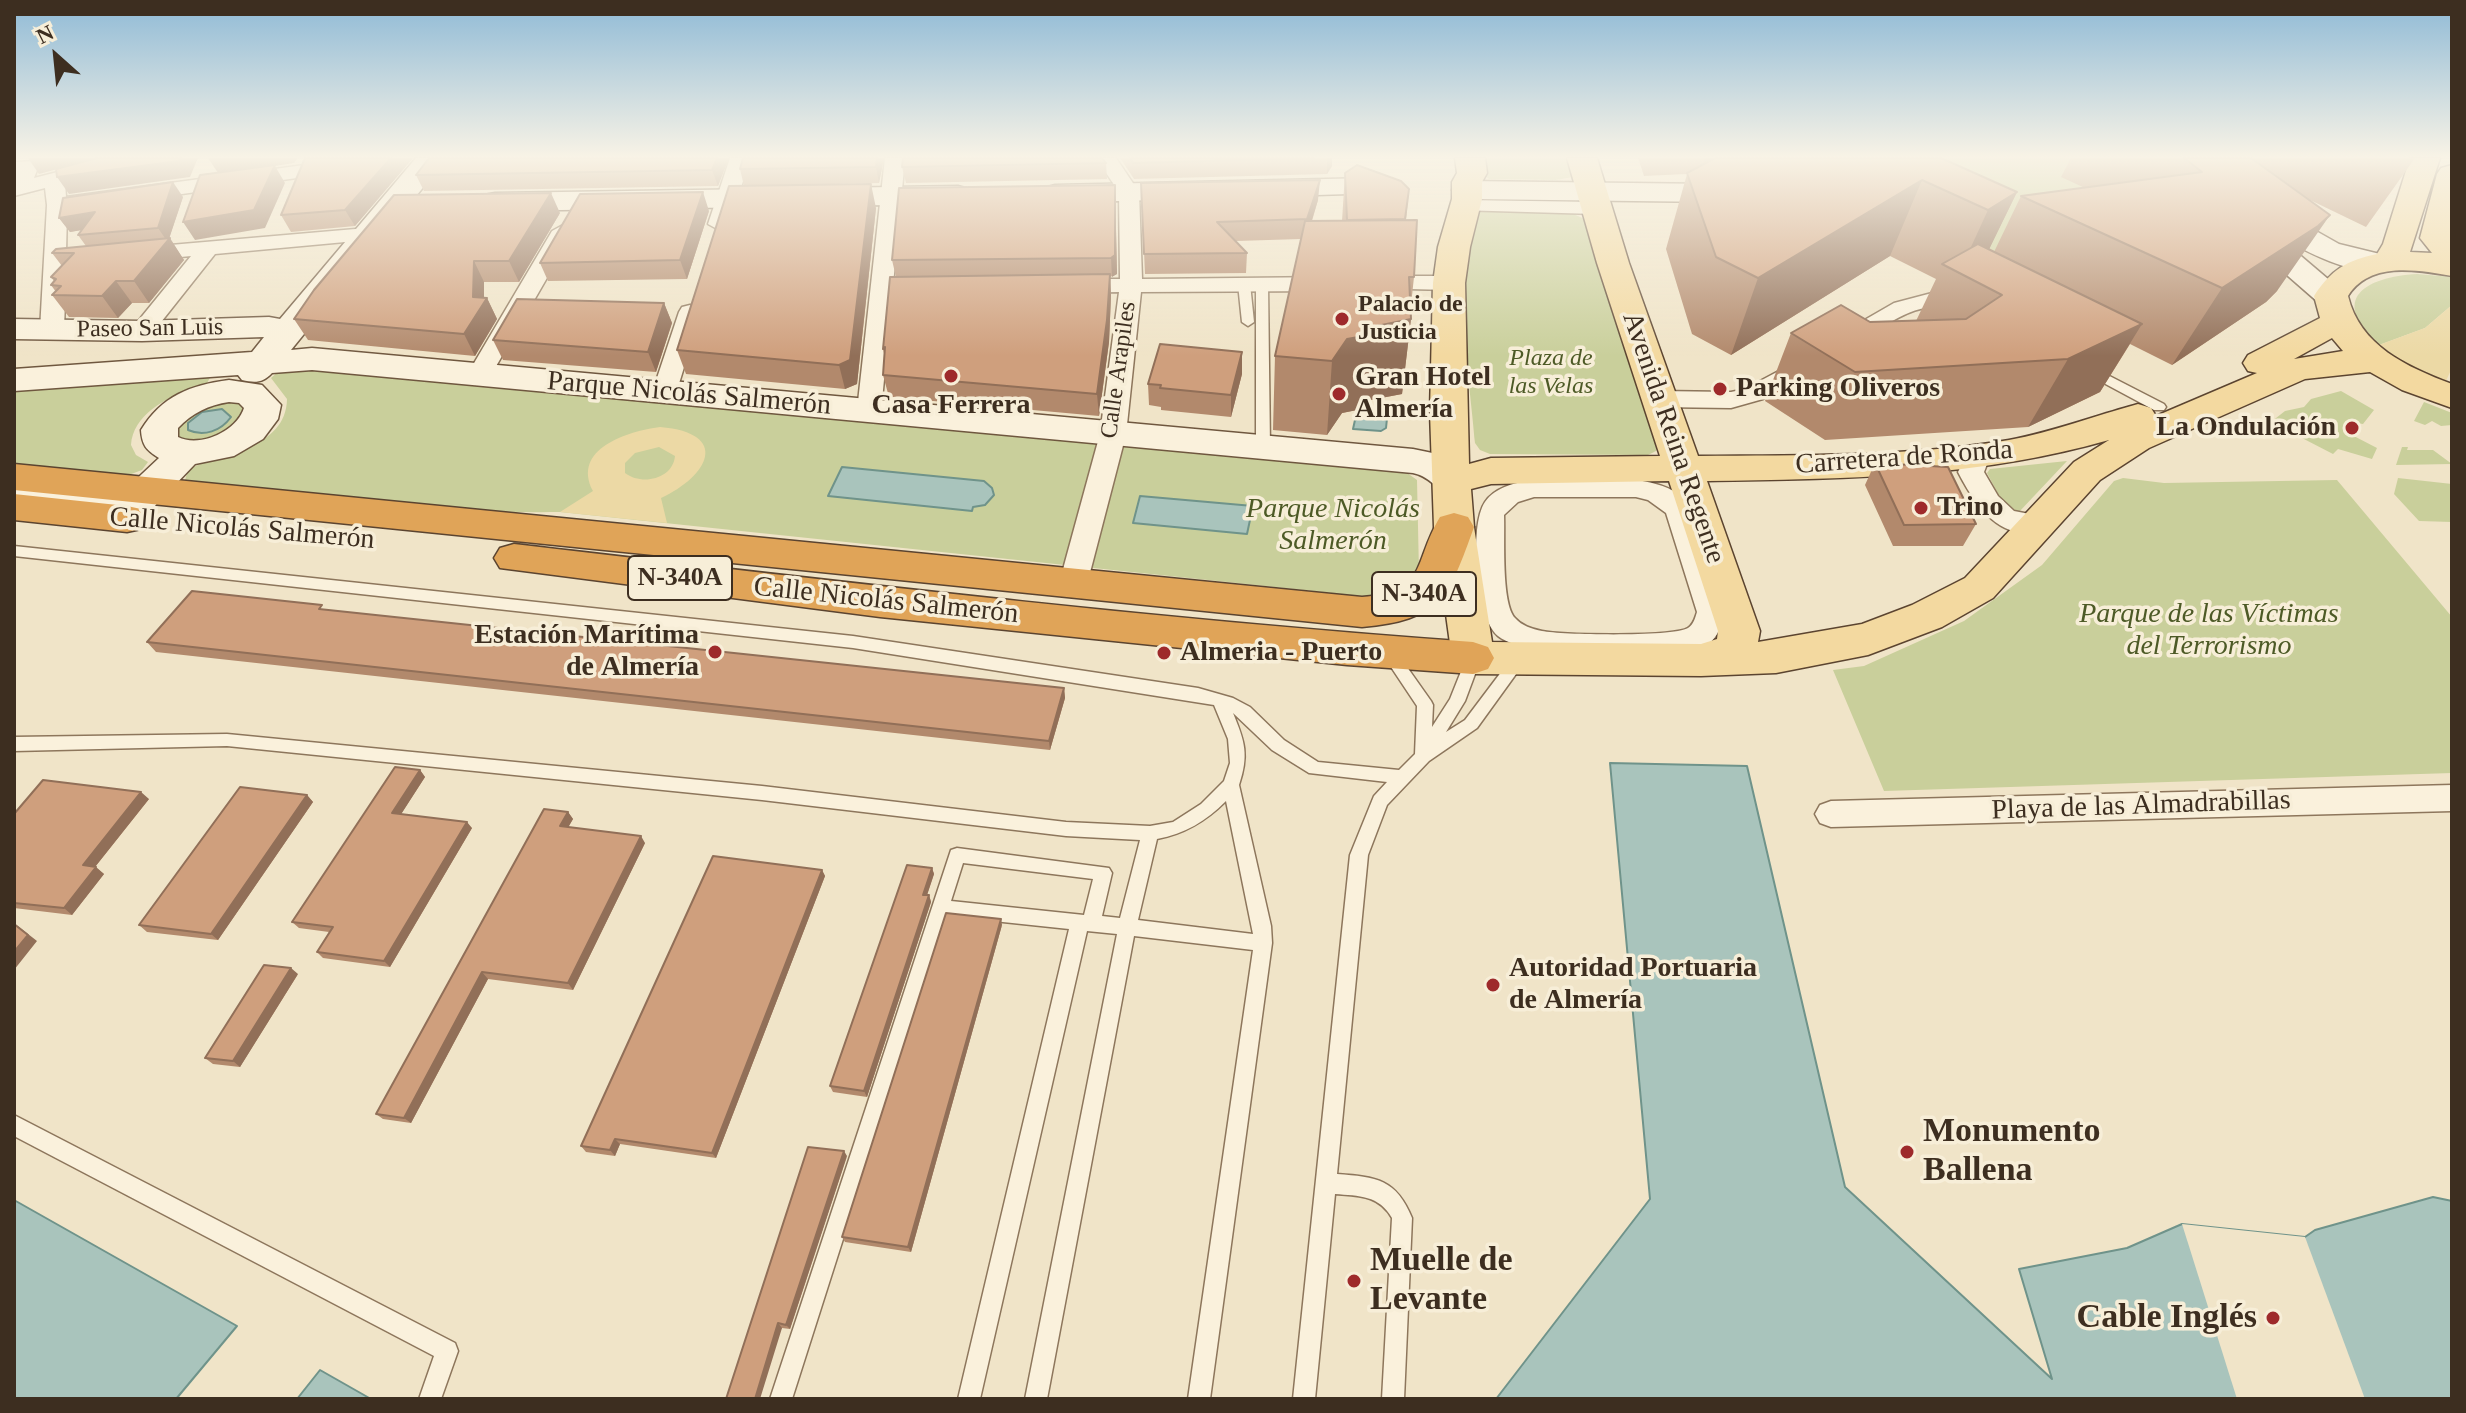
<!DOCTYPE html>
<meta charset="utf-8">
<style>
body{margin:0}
#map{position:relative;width:2466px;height:1413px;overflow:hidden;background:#f0e4c8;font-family:Georgia,serif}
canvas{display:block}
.frame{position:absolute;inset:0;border:16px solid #3d2e20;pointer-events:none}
.north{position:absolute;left:16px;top:16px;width:80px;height:80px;-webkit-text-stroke:6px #f7eed8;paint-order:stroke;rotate:333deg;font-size:22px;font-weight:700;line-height:32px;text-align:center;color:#3d2e20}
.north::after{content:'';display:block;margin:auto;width:28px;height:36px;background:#3d2e20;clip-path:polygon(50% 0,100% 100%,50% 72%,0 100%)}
</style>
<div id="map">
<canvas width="2466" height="1413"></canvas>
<div class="frame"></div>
<div class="north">N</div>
</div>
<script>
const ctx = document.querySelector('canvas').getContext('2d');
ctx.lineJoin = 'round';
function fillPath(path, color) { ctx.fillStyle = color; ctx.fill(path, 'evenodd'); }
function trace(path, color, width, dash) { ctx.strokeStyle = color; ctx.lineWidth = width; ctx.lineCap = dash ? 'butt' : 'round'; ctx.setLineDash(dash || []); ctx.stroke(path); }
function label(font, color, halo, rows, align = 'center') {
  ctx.font = font + ' Georgia,serif'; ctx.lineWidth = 7; ctx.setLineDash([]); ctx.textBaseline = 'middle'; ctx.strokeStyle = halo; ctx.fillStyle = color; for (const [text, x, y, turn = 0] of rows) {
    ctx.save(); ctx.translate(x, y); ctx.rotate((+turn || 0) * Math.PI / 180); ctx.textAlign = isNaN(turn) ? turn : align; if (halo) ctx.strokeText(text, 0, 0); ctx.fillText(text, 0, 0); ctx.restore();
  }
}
fillPath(new Path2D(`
 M1478 158H1569L1573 177 1556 180 1489 179 1481 173Z
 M1927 158H2088V189L2004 273Z
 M1480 211 1569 212 1589 221 1659 445 1656 451 1648 455 1490 454 1480 450 1475 443C1470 377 1450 271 1480 211Z
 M2417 274 2452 277V305L2425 328 2379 345C2328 299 2365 277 2417 274Z
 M290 368 1396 465 1417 480 1419 573 1402 589 1370 597 560 512C438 514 313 496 191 485L185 480 188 470C220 452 286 450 287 399L271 378 279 371ZM1252 506 1247 534 1133 523Z
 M212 374 206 385 192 393 189 389C165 399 133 415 131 445L136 455 148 462 142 470 126 476 14 467V384Z
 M2341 391 2374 410 2363 424 2349 422 2348 433 2377 448 2372 459 2338 449 2333 454 2271 422 2285 411 2304 407 2311 399Z
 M242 401 250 413 215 440 179 441 172 425 200 404Z
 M2424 402 2452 413V425L2441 426 2432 421 2425 425 2414 421Z
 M2402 447H2408L2407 450H2433L2452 464 2396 465Z
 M2067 461 2019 512 2004 505 1987 473 1990 469Z
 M2123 478 2164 483 2337 480 2452 617V773L1884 791 1833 670 1864 666 1964 621 2042 565 2114 481Z
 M2398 478 2452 484V522L2419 521 2394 494Z`), '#c9cf9b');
fillPath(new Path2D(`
 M2452 305V368L2445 383 2406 364 2379 345 2425 328Z
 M660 427C731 433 709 476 661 498L667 523 560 512 593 491C571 449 628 431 660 427ZM659 447 675 456C673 479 642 486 625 473V463L635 453Z`), '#ecd9a5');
const water = new Path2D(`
 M1379 408 1388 409 1386 428 1381 431 1353 429 1355 420Z
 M222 409 231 417C221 431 204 437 188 430V423L202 412Z
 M842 467 984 481 992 488 994 495 985 505 973 507 972 511 828 496Z
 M1140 496 1253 506 1247 534 1133 523Z
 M1610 763 1747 766 1845 1187 2052 1379 2019 1269 2127 1248 2182 1224 2305 1237 2315 1230 2433 1197 2452 1201V1399H1496L1650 1199Z
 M14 1200 237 1326 176 1399H14Z
 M320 1370 371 1399H297Z`);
fillPath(water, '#a9c4bc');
trace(water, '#6f938a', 2);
fillPath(new Path2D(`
 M2182 1224 2305 1237 2365 1399H2237Z`), '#f0e4c8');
const lane = new Path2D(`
 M1244 280 1250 284 1254 322 1248 326 1242 322 1238 284Z
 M1262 280 1268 284 1270 448 1263 452 1256 448V284Z
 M2090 366 2164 404 2166 407 2164 410H2154L2085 373 2084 370Z
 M14 546 853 636 1198 688 1233 698 1250 707 1284 740 1318 762 1399 770 1415 754 1417 706 1385 658 1382 654 1385 650H1395L1431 701 1433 705 1432 727 1450 699 1468 654H1478L1481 658 1465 701 1446 732 1465 720 1514 655H1524L1527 659 1524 663 1477 728 1429 761 1387 805 1368 855 1337 1174C1377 1177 1396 1179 1412 1218L1404 1399H1382L1392 1218C1379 1195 1359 1196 1335 1194L1315 1399H1293L1350 855 1374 796 1387 782 1309 773 1272 750 1233 713C1245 742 1249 755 1239 785L1271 926 1272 943 1210 1399H1188L1253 950 1134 936 1047 1399H1025L1117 934 1087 931 980 1399H958L1069 929 946 916 792 1399H770L951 850 957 848 1109 868 1112 873 1102 916 1120 918 1140 840 1066 836 762 800 227 746 14 751V737L227 734 762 786 1066 822 1150 826 1173 822 1201 804 1224 781 1230 763 1228 739 1214 705 853 648 14 556ZM1226 801 1253 934 1138 920 1157 839C1185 834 1206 821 1226 801ZM963 863 1093 879 1084 915 951 901Z
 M14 1115 455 1343 458 1351 441 1399H419L434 1356 14 1136Z`);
const street = new Path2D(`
 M112 158H146L143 162 65 183 66 197 304 165 314 171 304 177 67 210 66 254 367 228 378 234 367 240 215 254 150 336H134L130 331 191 256 66 268 64 330 60 335H44L40 330 47 205 45 188 14 196V162L36 161 39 165 34 178Z
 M730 158H750L730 224 719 230 708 224Z
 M885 158H905L881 411 878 417H860L857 411Z
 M1096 158H1116L1139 192 1142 279 1331 277 1342 284 1331 291 1141 292 1126 434 1087 584 1083 591 1073 594 1063 591 1059 584 1100 434 1119 292 1071 293 1060 286 1071 279H1120L1119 192Z
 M1465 200 1596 202 1607 208 1596 214 1458 210 1455 206 1458 202Z
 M563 225 574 231 491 375 487 380H471L467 375 552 231Z
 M1375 276H1449L1460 283 1449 290 1367 288 1364 283Z
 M1932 293 1975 300 1978 305 1975 310C1961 313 1946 306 1931 307 1902 310 1875 333 1851 347H1835L1831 342 1835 337 1894 303Z
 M690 305 698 307 701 312 677 390 674 395H656L653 390 679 312 682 307Z
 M1805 357 1813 359 1817 364 1813 369 1763 399 1731 408 1659 407 1650 404 1647 399 1650 394 1659 391 1731 392 1745 389Z
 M1976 451 1985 453 1989 459 1984 472 1998 496 2014 511 2045 517 2049 524 2045 531C2001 543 1976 507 1958 472L1967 453Z
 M1534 479C1572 479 1666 468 1689 505 1703 526 1716 585 1725 612 1722 623 1718 638 1708 644 1676 663 1527 660 1498 636 1475 617 1469 525 1485 502 1496 486 1517 483 1534 479ZM1534 497H1636L1648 500 1666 513 1697 612C1695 618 1694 624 1688 628 1674 637 1562 635 1542 631 1532 629 1522 626 1515 618 1501 603 1505 537 1504 515L1518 502Z
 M2452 785V811L1831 827 1820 823 1815 814 1820 805 1831 801Z`);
const secondary = new Path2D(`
 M416 158H447L291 350 312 348 1413 449 1447 456 1471 481 1465 490C1435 498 1437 478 1413 473L312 370 272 373C263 383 255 383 242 380L238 375 14 391V369L252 352 264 337 142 341 14 339V319L142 321 269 317 280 319Z
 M1763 158H1801L1796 164 1718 202 1467 199 1456 196 1452 190 1456 184 1467 181 1713 184Z
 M1371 178 1382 181 1386 187 1382 193 1055 203 1044 200 1040 194 1044 188 1055 185Z
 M958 186 969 189 973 195 969 201 958 204 495 211 484 209 480 202 484 195 495 193Z
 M2259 203 2270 205 2339 244 2388 256 2393 263 2388 270C2354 278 2305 251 2275 234L2348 296 2343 303 2331 306 2319 303 2241 235 2246 228 2263 227 2244 212 2248 205Z
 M229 380 262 385 281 405 278 419 263 439 234 456 195 464 149 512 135 516 14 507V481L126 489 159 458C146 450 142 445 141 430 162 396 190 385 229 380ZM229 402 239 403 244 408C237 431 200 448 178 437V428C192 413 209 405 229 402Z`);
const primary = new Path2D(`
 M1455 158H1485L1487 173 1482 182V199L1470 247 1465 283 1469 464 1491 458 1660 456 1597 263 1567 158H1597L1629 263 1698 456C1801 455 1907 457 2009 440 2053 432 2094 416 2138 404L2151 408 2156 416 2257 373 2248 371 2243 363 2248 355 2320 318 2314 296C2331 270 2347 260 2377 254L2383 244 2410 158H2440L2410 252 2432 253 2420 238 2437 174 2441 168 2452 165V276C2417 270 2370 261 2348 296 2360 346 2407 367 2452 384V408L2402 390 2370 372 2305 379 2149 448 2100 480 1993 598 1942 627 1868 655 1776 673 1701 676 1473 674 1458 669 1452 658 1434 527 1430 412 1433 283 1438 247 1452 199V182L1457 173ZM2332 338 2343 351 2294 359ZM2109 440 2074 462 1965 578 1912 605 1862 624 1758 642 1760 631 1707 481C1843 479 1977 478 2109 440ZM1669 481 1718 631 1717 639 1701 644 1492 642 1474 527 1471 489 1491 484Z`);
const highway = new Path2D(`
 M14 464 1362 597C1429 591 1412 564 1440 517L1454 513 1468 517 1474 527C1449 597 1441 620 1362 627L14 490Z
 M14 494 127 506 141 509 147 519 141 529 127 532 14 520Z
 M514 544C833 581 1152 619 1473 642L1488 647 1494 658 1488 669 1473 674 1347 665 880 617 500 568 494 558 500 548Z`);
trace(lane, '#8d765c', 3);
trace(street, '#8d765c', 3);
trace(secondary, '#6f573f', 3);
trace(primary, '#5b4430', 3);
trace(highway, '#5b4430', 3);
fillPath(lane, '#faf1dc');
fillPath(street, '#faf1dc');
fillPath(secondary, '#faf1dc');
fillPath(primary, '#f3d9a0');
fillPath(highway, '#e0a458');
fillPath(new Path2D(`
 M413 158 355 226 291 232 281 215Z
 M429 158H729L718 186 424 191 416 175Z
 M884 158 879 183 744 186 740 169Z
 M1120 158H1332V166L1327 174 1134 179Z
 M1638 158H1941L2017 192 1989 249 1994 252 2021 196 2085 188 2061 177 2071 158H2415L2366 227 2308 199 2277 291 2266 302 2172 365 2130 344 2100 392 2028 427 1825 440 1765 401 1791 333 1870 322 1916 321 1936 279 1890 256 1731 355 1692 334 1666 249 1687 174 1644 176Z
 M1106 163 1107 179 906 183 902 167Z
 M1345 173 1409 189 1406 220 1414 277 1411 305V319L1402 394 1365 401 1357 410 1342 413 1327 435 1273 430 1275 356 1301 239 1236 241 1247 253 1246 273 1145 274 1141 183 1318 200 1312 221H1342Z
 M1115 185 1117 274 1110 277 1111 296 1109 342 1099 416 889 397 883 375 885 358 883 349 896 277 892 260Z
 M183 197 169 238 184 260 149 303H132L118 318 69 317 52 295 56 292 51 285 54 281 51 277 62 266 52 253 86 246 78 235 81 230 70 232 59 218Z
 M876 208 857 384 845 389 686 374 677 350Z
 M709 211 687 279 548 281 540 263Z
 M560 213 519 282H484V298H487L497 319 475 356 308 340 294 319Z
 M664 303 672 323 656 372 503 360 493 340Z
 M1242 352V374L1231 417 1161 410V407L1149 405 1148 384Z
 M1875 463 1976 524 1963 546H1893L1865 485Z
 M326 610 1064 688 1065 698 1050 750 156 652 147 642Z
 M420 770 425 777 401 814 472 828 390 967 323 958 317 952 329 932 299 928 292 922Z
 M307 795 313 802 218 940 147 932 139 925Z
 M149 799 95 867 104 874 72 915 14 908V814Z
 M568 812 573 819 568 827 645 843 573 990 488 979 411 1123 383 1119 376 1114Z
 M932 868 934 874 927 895H929L931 902 867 1097 833 1092 830 1086Z
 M822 870 825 876 716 1158 620 1144 615 1156 586 1152 581 1146Z
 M1002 925 911 1252 845 1242 842 1237Z
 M298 974 240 1067 213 1064 205 1058Z
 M847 1156 790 1329 782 1328 726 1399Z`), '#b2896c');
fillPath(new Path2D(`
 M28 158H99L39 174Z
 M181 158H198L190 177 69 194 57 177Z
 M208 158H298L294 163 275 166 285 183 265 228 195 240 183 222 218 173Z
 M391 158H413L355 226 345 210Z
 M717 158H729L718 186 712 170Z
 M877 158H884L879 183 876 167Z
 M1327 158H1332V166L1327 174Z
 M1705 158H1731L1701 173Z
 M1320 180 1318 200 1306 239 1307 219Z
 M1922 180 1890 256 1731 355 1758 278Z
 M173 182 183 197 169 239 170 238 184 260 149 303 134 281 167 241 158 228Z
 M871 184 876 208 857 384 845 389 839 365Z
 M1115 185 1117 274 1112 277 1111 258Z
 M703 192 709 211 687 279 680 260Z
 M2017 192 1980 268 1959 273 1988 210Z
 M551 193 560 213 519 282 509 261Z
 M95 212 106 226 70 232 59 218Z
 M2330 215 2277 291 2266 302 2172 365 2222 288Z
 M474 261 484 282V302L487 298 497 319 475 356 464 334 473 297Z
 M1110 274 1111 296 1109 342 1099 416 1097 394Z
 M116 281 132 303 118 318 102 296Z
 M664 303 672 323 656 372 648 352Z
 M1411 319 1402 394 1365 401 1357 410 1342 413 1327 435 1332 361 1347 339 1372 327Z
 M2142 324 2100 392 2028 427 2068 359Z
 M1242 352V374L1231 417V395Z
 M1064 688 1065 698 1050 750 1049 741Z
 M420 770 425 777 398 819 392 813Z
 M141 792 149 799 91 872 83 865Z
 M307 795 313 802 218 940 211 934Z
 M568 812 573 819 565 833 560 826Z
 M467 822 472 828 390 967 384 961Z
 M641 836 645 843 573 990 568 983Z
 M96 867 104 874 72 915 64 908Z
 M932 868 934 874 925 901 923 895Z
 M822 870 825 876 716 1158 712 1153Z
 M929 895 931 902 867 1097 864 1091Z
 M1001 919 1002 925 911 1252 908 1247Z
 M14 923 37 941 14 970Z
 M291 968 298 974 240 1067 233 1061Z
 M482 972 488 979 411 1123 404 1118Z
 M615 1139 620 1144 615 1156 610 1150Z
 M844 1151 847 1156 790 1329 786 1325Z
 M778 1323 782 1328 760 1399H755Z`), '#916f58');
const building = new Path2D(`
 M97 158H181L179 161 57 177 56 169Z
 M305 158H391L345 210 281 215Z
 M429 158H717L712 170 416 175Z
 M743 158H877L876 167 740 169Z
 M903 158H1102L1106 163 902 167Z
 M1130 158H1314L1133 163Z
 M1715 158H1941L2017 192 1988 210 1922 180 1758 278 1716 257 1687 173Z
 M2184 158H2251L2330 215 2318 226 2222 288 2021 196 2202 172Z
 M275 165 254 210 183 222 200 175Z
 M1357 165 1401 181 1409 189 1405 219 1347 220 1345 173Z
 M1320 180 1307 219 1217 222 1247 253 1144 254 1141 183Z
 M173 182 158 228 78 235 95 212 59 218 63 198Z
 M871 184 850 360 839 365 677 350 729 186Z
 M1115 185V255L1111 258 892 260 899 188Z
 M703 192 680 260 540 263 580 194Z
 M551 193 509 261H474L473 297 487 298 464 334 294 319 314 290 394 195Z
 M1417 220 1414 277H1409L1411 319 1372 327 1364 336 1347 339 1332 361 1275 356 1305 221Z
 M170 238 134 281H116L102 296 52 295 61 286 51 285 56 279 51 277 74 253H52L56 249Z
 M1978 244 2142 324 2068 359 1855 372 1791 333 1841 305 1870 322 1966 319 2002 295 1942 264Z
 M1110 274 1107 320 1097 394 883 375 885 347 883 349 890 277Z
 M517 299 664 303 648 352 493 340Z
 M1160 344 1242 352 1231 395 1160 388 1161 385 1148 384Z
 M1875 463 1948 467 1976 524 1904 525Z
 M192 591 322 605 319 609 1064 688 1049 741 147 642Z
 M395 767 420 770 392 813 467 822 384 961 317 952 333 927 292 922Z
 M43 780 141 792 83 865 96 867 64 908 14 903V814Z
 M240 787 307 795 211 934 139 925Z
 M544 809 568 812 560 826 641 836 568 983 482 972 404 1118 376 1114Z
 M713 856 822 870 712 1153 615 1139 610 1150 581 1146Z
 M907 865 932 868 923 895H929L864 1091 830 1086Z
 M946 913 1001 919 908 1247 842 1237Z
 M14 924 28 935 14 952Z
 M264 965 291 968 233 1061 205 1058Z
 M808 1147 844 1151 786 1325 778 1323 755 1399H726Z`);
fillPath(building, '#cf9f7d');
trace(building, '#916f58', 2);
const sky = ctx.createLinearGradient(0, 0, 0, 356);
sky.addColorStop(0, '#8fbad6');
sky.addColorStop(0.44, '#f8f3e6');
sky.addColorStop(1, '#f8f3e600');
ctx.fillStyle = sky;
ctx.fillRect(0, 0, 2466, 356);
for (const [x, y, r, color] of [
 [1342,319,8,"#9e2a2b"],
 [951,376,8,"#9e2a2b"],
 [1720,389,8,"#9e2a2b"],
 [1339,394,8,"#9e2a2b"],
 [2352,428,8,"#9e2a2b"],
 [1921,508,8,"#9e2a2b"],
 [715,652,8,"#9e2a2b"],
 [1164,653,8,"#9e2a2b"],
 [1493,985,8,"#9e2a2b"],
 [1907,1152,8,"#9e2a2b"],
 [1354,1281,8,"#9e2a2b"],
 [2273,1318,8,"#9e2a2b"]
]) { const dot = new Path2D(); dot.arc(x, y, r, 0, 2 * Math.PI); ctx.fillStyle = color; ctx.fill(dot); trace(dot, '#f7eed8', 3); }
label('bold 24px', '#3d2e20', '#f7eed8', [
 ["Palacio de",1358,305],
 ["Justicia",1358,333]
], 'left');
label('24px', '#3d2e20', '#f7eed8', [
 ["Paseo San Luis",150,329,-1],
 ["Calle Arapiles",1119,370,-82]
]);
label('italic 24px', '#4d5a26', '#f7eed8', [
 ["Plaza de",1551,359],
 ["las Velas",1551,387]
]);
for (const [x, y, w] of [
 [680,578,104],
 [1424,594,104]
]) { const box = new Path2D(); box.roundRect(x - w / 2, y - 22, w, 44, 6); ctx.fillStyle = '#f7eed8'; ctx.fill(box); trace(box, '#3d2e20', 2); }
label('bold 26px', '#3d2e20', null, [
 ["N-340A",680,578],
 ["N-340A",1424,594]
]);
label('bold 28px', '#3d2e20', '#f7eed8', [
 ["Gran Hotel",1355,378],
 ["Almería",1355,410],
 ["Parking Oliveros",1736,389],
 ["Casa Ferrera",951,406,"center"],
 ["La Ondulación",2336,428,"right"],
 ["Trino",1937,508],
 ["Estación Marítima",699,636,"right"],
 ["de Almería",699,668,"right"],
 ["Almeria - Puerto",1180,653],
 ["Autoridad Portuaria",1509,969],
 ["de Almería",1509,1001]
], 'left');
label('28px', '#3d2e20', '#f7eed8', [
 ["Parque Nicolás Salmerón",689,394,5],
 ["Avenida Reina Regente",1673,438,71],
 ["Carretera de Ronda",1904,458,-4],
 ["Calle Nicolás Salmerón",242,529,5],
 ["Calle Nicolás Salmerón",886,601,6],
 ["Playa de las Almadrabillas",2141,806,-2]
]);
label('italic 28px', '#4d5a26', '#f7eed8', [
 ["Parque Nicolás",1333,510],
 ["Salmerón",1333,542],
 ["Parque de las Víctimas",2209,615],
 ["del Terrorismo",2209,647]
]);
label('bold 34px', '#3d2e20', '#f7eed8', [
 ["Monumento",1923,1132],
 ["Ballena",1923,1171],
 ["Muelle de",1370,1261],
 ["Levante",1370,1300],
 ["Cable Inglés",2257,1318,"right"]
], 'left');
</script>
